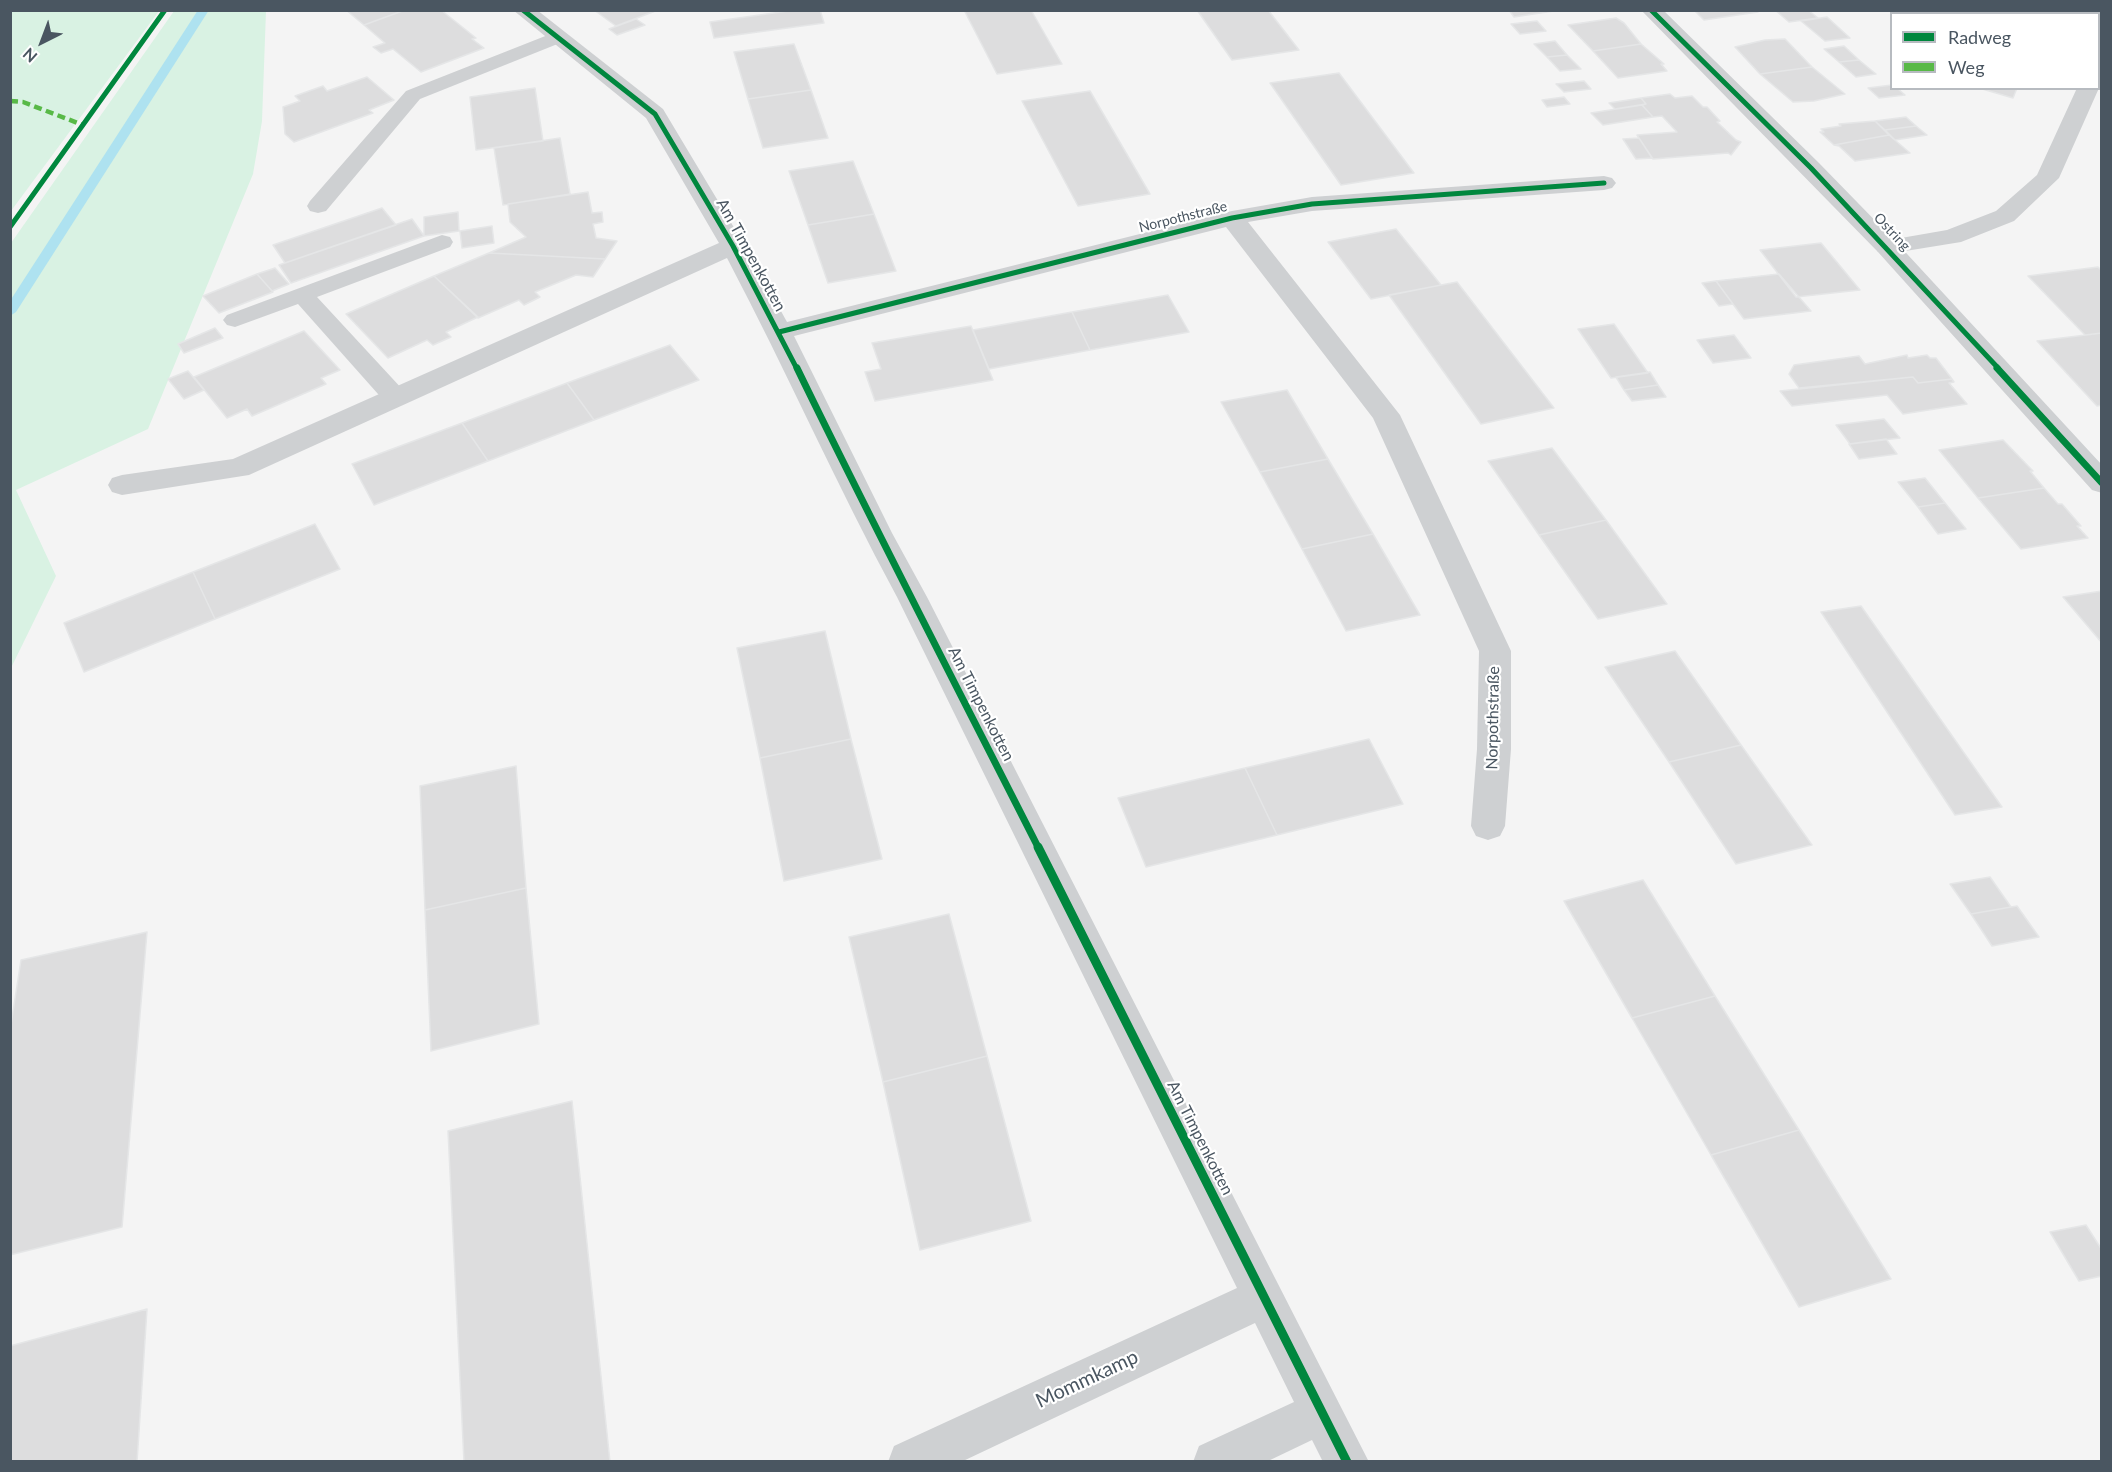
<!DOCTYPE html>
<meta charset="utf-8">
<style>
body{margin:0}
#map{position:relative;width:2112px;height:1472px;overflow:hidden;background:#f4f4f4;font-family:Lato,sans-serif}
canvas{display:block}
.frame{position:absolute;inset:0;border:12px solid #4a5661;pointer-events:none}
.legend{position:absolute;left:1890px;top:12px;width:210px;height:78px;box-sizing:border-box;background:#fff;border:2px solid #b7bbc0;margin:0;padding:8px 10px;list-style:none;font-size:18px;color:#4a5661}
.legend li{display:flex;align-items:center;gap:12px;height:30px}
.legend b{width:30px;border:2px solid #b7bbc0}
.north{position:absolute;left:12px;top:12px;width:60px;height:60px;-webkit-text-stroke:4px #fff;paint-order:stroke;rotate:222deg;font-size:16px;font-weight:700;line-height:24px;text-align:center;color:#4a5661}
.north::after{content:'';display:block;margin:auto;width:21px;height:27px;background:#4a5661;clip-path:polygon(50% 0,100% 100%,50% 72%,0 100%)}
</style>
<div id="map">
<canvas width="2112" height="1472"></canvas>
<div class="frame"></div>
<ul class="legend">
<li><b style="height:8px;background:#00873e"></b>Radweg</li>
<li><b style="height:8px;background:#58b947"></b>Weg</li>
</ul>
<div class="north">N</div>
</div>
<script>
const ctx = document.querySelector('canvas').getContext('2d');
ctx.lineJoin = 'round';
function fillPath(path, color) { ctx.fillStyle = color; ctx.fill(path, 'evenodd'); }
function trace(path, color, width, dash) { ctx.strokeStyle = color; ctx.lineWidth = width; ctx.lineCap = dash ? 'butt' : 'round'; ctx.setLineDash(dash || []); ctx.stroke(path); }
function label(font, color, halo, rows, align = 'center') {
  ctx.font = font + ' Lato,sans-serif'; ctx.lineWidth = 4.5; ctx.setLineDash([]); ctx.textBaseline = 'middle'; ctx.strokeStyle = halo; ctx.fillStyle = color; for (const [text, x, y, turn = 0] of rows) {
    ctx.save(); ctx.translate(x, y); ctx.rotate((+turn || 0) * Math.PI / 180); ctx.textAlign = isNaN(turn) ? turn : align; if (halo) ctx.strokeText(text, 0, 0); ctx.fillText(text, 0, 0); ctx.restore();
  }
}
fillPath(new Path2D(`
 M11 10 159 11 11 211 10 11Z
 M174 11H266L262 121 253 174 148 429 16 490 56 576 11 668V243Z`), '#d9f2e3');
fillPath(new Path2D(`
 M198 10H209L16 312 10 316V301Z`), '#aee2f0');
const building = new Path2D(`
 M346 10H405L364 25Z
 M405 10H441L476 38 472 39 484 48 421 72 393 49 381 53 373 47 385 43 364 25Z
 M594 10H658L616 26Z
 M795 10H820L824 23 714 38 710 22Z
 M964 10H1031L1062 64 997 74Z
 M1197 10H1268L1299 50 1232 60Z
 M1509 10H1560L1514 17Z
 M1694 10H1756L1758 12 1704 20Z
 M1775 10H1808L1818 18 1789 22Z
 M1975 10H2048L2047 14H1973Z
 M1827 17 1850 38 1825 41 1801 21Z
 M1616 18 1624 23 1641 44 1593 51 1568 25Z
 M636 19 645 25 617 35 609 29Z
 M1537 21 1546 31 1520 34 1511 24Z
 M1785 39 1812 67 1760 74 1735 47 1765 40Z
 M1555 41 1567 55 1547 57 1534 44Z
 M794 44 811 90 748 99 734 52Z
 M1641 44 1664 64H1661L1667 71 1618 78 1593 51Z
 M1844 46 1859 60 1839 62 1824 49Z
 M1567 55 1581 69 1560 71 1547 57Z
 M1859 60 1876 74 1856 77 1839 62Z
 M1812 67 1845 94 1814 101 1793 102 1760 74Z
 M1339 73 1414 173 1341 185 1270 83Z
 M367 77 394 100 369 110 373 113 294 142 285 134 283 107 300 101 295 96 323 86 327 91Z
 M1584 81 1591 89 1564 92 1556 84Z
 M1892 85V88H1897L1905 95 1879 98 1868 88Z
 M535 88 543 141 476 150 470 97Z
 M1979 88H2017L2013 98Z
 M811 90 828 138 763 148 748 99Z
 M1090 91 1150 194 1078 206 1022 101Z
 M1670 94 1675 98 1692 96 1703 107H1707L1720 121 1717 122 1736 140 1741 142 1731 155 1728 153 1653 159 1637 135 1677 132 1662 116 1653 117 1642 105 1646 104 1641 98Z
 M1564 97 1570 104 1547 107 1542 100Z
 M1641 98 1646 104 1615 109 1609 103Z
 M1642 105 1653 117 1603 125 1591 113Z
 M1906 117 1916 126 1885 130 1875 121Z
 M1875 121 1889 135 1834 145 1820 132H1824L1821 129 1841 126 1839 124Z
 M1916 126 1927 135 1895 140 1885 130Z
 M1889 135 1910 153 1855 161 1839 146 1834 145Z
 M560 138 570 194 503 205 494 148Z
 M1639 138 1652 158 1636 159 1623 139Z
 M853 161 874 214 808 225 789 171Z
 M588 192 592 213 602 212 603 222 593 224 596 238 617 241 605 259 489 253 526 237 510 222 508 204Z
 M382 208 396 225 285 263 273 245Z
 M458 212 459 231 424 236V217Z
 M874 214 896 271 828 283 808 225Z
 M412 219 424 236 291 283 279 265Z
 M492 226 494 243 462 248 460 231Z
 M1396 229 1441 285 1371 299 1328 242Z
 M1821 243 1860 290 1796 297 1760 250Z
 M489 253 605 259 593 277 576 275 535 292 540 297 524 305 519 300 478 318 434 276Z
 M2098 267 2102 271V333L2085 335 2028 276Z
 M275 268 289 284 272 291 257 274Z
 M257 274 273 292 219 313 203 296Z
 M1779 274 1811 311 1744 319 1716 281Z
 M434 276 478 317 446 332 451 337 433 345 427 340 388 358 346 314Z
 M1716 281 1733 304 1719 306 1702 283Z
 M1457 282 1554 408 1481 424 1389 295Z
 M1168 295 1189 332 1090 350 1072 312Z
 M1072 312 1090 350 989 369 973 330Z
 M1614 324 1648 373 1611 378 1578 329Z
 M971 326 993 380 875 401 865 372 881 369 872 343Z
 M215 328 223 338 184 353 178 344Z
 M304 331 340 370 321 378 326 384 252 416 247 409 227 418 194 377Z
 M2102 333V405L2097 406 2037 341Z
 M1734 335 1751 358 1713 363 1697 340Z
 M670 345 699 380 594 420 567 383Z
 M1907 355 1908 358 1927 355 1930 358H1936L1952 379 1918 383 1913 377 1799 388 1789 374 1794 365 1859 356 1865 364Z
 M188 371 204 390 184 399 168 379Z
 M1650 372 1658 385 1624 390 1616 377Z
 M1913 377 1918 383 1952 379 1954 382 1949 383 1967 404 1903 414 1887 395 1792 406 1780 391Z
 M567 383 594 420 488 461 462 423Z
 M1658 385 1666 397 1632 401 1624 390Z
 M1287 390 1328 459 1260 472 1221 402Z
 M1884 419 1900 438 1850 444 1836 425Z
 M462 423 488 461 374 505 352 464Z
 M1886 439 1897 454 1859 459 1849 444Z
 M2003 440 2033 471H2030L2044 488 1978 498 1939 450Z
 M1552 448 1606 520 1539 535 1488 461Z
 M1328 459 1373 534 1302 549 1260 472Z
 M1925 478 1945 503 1918 507 1898 482Z
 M2044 488 2058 504H2062L2081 526H2077L2088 538 2021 549 1978 498Z
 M1945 503 1966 529 1938 534 1918 507Z
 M1606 520 1667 604 1598 619 1539 535Z
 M315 524 340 569 215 619 193 572Z
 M1373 534 1420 615 1346 631 1302 549Z
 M193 572 215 619 84 672 64 623Z
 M2102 591V643L2063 597Z
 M1861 606 2002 807 1955 815 1821 612Z
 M825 631 851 739 760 758 737 648Z
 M1675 651 1741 745 1669 762 1605 667Z
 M851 739 882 859 784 881 760 758Z
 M1369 739 1403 804 1277 835 1245 768Z
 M1741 745 1812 845 1736 864 1669 762Z
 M516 766 526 888 425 910 420 786Z
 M1245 768 1277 835 1146 867 1118 798Z
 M1990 877 2011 907 1971 914 1950 884Z
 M1643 880 1715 996 1632 1018 1564 901Z
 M526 888 539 1024 431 1051 425 910Z
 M2017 906 2039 937 1992 946 1971 914Z
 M949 914 987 1056 883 1082 849 937Z
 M147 932 122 1227 10 1255V1031L21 960Z
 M1715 996 1799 1130 1711 1155 1632 1018Z
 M987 1056 1031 1221 920 1250 883 1082Z
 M572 1101 610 1462H464L448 1131Z
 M1799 1130 1891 1279 1799 1307 1711 1155Z
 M2086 1225 2102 1250V1276L2079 1281 2050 1232Z
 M147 1309 137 1462H10V1346Z`);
fillPath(building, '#ddddde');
trace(building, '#e5e6e7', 1.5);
fillPath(new Path2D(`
 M558 31 565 33 568 37 565 41 420 99 326 211 318 213 310 211 307 206 310 201 406 91Z
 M442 235 450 237 453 242 450 247 317 297 404 391 407 397 404 403 395 405 386 403 298 304 235 327 227 325 223 320 227 315Z`), '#ced0d2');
fillPath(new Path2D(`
 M513 10H537L663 109 745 246 787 322 1232 211 1312 197 1604 176 1612 178 1616 183 1612 188 1604 190 1312 211 1248 222 1400 415 1511 651V749L1505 826 1500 836 1488 840 1476 836 1471 826 1477 749 1479 651 1373 418 1226 227 794 336 892 533 927 597 1369 1462H1323L1312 1440 1266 1462H1193L1199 1446 1294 1402 1255 1323 961 1462H888L894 1446 1237 1288 897 597C837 486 786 370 727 258L249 475 122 495 112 492 108 485 112 478 122 475 233 459 719 243 646 118Z
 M2098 51H2102V70H2098Z
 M2098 87 2099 88 2059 178 2014 221 1961 242 1887 254 1878 252 1875 247 1878 242 1947 230 1996 211 2037 175 2077 88Z`), '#ced0d2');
fillPath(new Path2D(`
 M1641 10H1663L1819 163 1896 242 2102 465V493L2092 490 1878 252Z`), '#ced0d2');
trace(new Path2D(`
 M10 101 23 102 83 125`), '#58b947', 4.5, [8, 4.5]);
trace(new Path2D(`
 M523 10 655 114 733 246 797 369
 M1651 10 1811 168 1999 369
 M10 227 165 10
 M779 332 1232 218 1312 204 1604 183`), '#00873e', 5);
trace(new Path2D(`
 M797 368C875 529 958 689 1039 849
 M1997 368 2102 483`), '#00873e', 7);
trace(new Path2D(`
 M1038 847 1347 1462`), '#00873e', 9);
label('14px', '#4a5661', '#fff', [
 ["Norpothstraße",1183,217,-14],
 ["Ostring",1892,232,47]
]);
label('16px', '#4a5661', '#fff', [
 ["Am Timpenkotten",751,255,61],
 ["Am Timpenkotten",981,704,63],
 ["Norpothstraße",1493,718,-89],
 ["Am Timpenkotten",1200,1138,63]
]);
label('20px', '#4a5661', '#fff', [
 ["Mommkamp",1087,1379,-25]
]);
</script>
